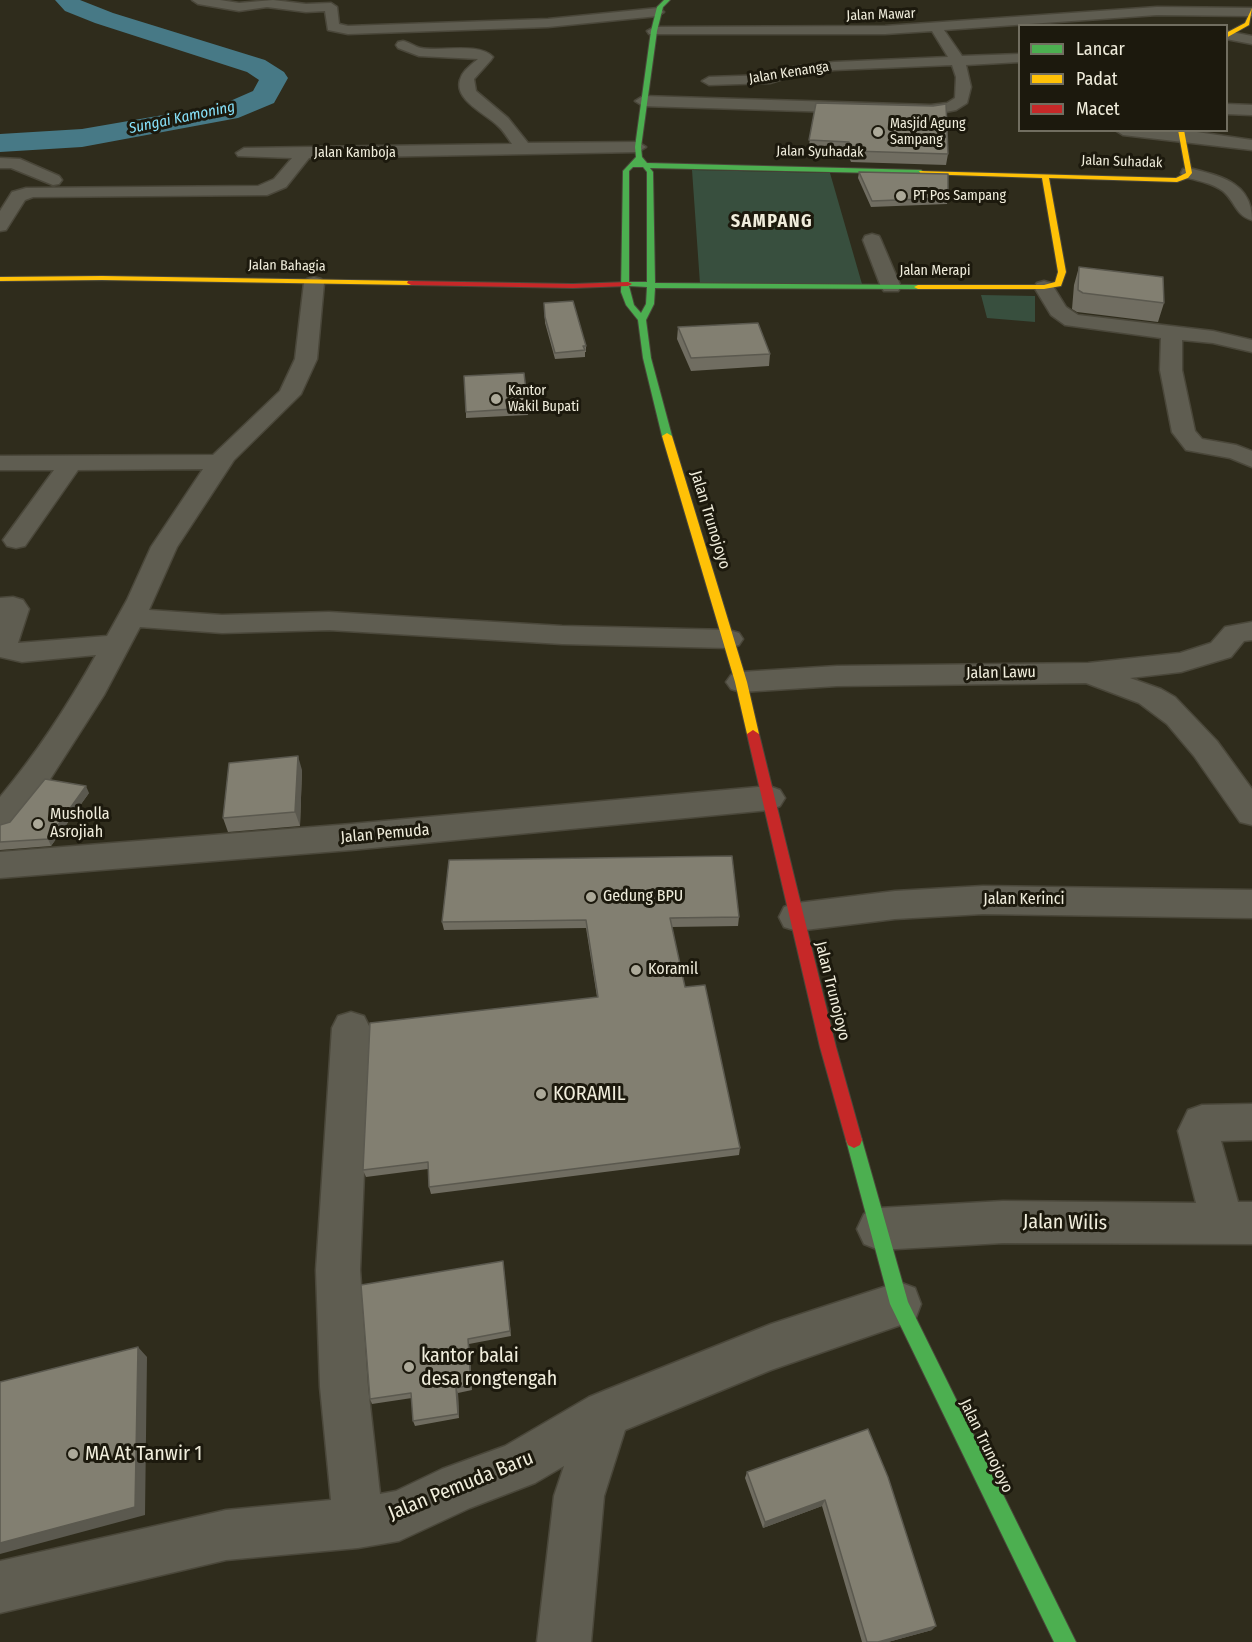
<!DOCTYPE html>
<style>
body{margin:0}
#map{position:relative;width:1252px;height:1642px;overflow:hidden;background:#2f2c1c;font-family:"Fira Sans Condensed",sans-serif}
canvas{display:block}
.legend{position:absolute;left:1018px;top:24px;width:210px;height:108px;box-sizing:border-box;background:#1c190d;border:2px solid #716e60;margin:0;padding:8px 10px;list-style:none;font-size:18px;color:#f0eddc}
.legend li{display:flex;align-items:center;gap:12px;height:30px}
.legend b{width:30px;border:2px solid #716e60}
</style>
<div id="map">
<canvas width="1252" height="1642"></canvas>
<ul class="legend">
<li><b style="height:8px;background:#4caf50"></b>Lancar</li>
<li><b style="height:8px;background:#ffc107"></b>Padat</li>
<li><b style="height:8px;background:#c62828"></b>Macet</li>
</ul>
</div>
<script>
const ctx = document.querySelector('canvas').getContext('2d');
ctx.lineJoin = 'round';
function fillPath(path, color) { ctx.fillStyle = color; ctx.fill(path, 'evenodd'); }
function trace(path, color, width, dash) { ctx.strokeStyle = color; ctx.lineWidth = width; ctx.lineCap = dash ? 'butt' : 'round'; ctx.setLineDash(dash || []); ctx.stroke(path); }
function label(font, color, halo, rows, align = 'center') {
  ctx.font = font + ' "Fira Sans Condensed",sans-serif'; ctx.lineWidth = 6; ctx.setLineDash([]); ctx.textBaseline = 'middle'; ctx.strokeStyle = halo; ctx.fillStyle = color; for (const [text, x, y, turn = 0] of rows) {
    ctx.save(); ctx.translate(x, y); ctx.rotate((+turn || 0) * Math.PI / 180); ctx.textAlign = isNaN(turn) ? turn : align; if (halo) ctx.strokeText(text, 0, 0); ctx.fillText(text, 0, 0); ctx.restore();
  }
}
fillPath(new Path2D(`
 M692 170 830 173 862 284H700Z
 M981 295 1035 296V322L987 318Z`), '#384f3e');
fillPath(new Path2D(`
 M55 0H80L113 13 265 60 284 72 288 78 274 103 238 118 82 147 0 152V134L82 129 221 105 253 91 259 80 247 72 95 23 65 11Z`), '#477986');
const street = new Path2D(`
 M192 0H220L239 3 273 0 306 4 331 3 337 7 339 24 348 26 548 19 658 8 664 12 658 16 548 27 348 34 328 30 325 11 306 12 267 7 239 11 198 4Z
 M1157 7 1252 8V16L1157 15 944 30 962 56 1020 54V62L966 65 971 87 967 103 956 110 931 115 643 106 635 101 643 96 931 105 947 103 955 98 956 77 952 65 834 70 796 75 770 83 709 85 702 81 709 77 769 75 794 67 834 62 948 57 932 31 885 34H649L647 31 654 27 885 26Z
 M1226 31 1252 36V44L1226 39Z
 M403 41C409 42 415 47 421 48 441 52 479 42 493 57L491 60 474 79 476 91 508 118 528 143 638 142 646 147 638 152 309 158 286 187 267 195 33 197 25 200 6 230 0 231V211L12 192 26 188 258 186 274 179 292 158 238 156 236 153 244 148 512 144C507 137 503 130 497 125 486 114 454 100 460 80 462 71 471 65 478 59L419 56 398 48 396 45 398 42Z
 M1226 104 1252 105V115L1226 114Z
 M1115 130H1183L1252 140V150L1123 135Z
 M0 158 20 159 59 176 62 180 59 184 53 185 11 168H0Z
 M1189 168C1220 176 1252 182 1252 220 1236 216 1235 201 1223 191 1212 183 1196 180 1183 177L1181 173 1183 169Z
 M872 234 879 236 881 240 901 287 898 291H884L881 287 863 240 865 236Z
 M314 277 321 279 324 283 317 359 301 394 234 460 177 547 149 610 222 615 329 612 562 626 729 630 739 633 743 639 739 645 729 648 562 644 329 630 222 633 140 627 104 695 47 784 12 828 0 831V797C37 753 68 705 96 655L22 662 0 657V598L13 597 23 600 29 609 18 643 107 636 127 600 151 547 203 469 78 470 25 546 16 548 7 546 3 540 54 470H0V456L213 455 280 391 295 359 304 283 307 279Z
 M1044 281 1051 283 1066 307 1078 315 1213 331 1252 340V352L1213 343 1182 340V370L1195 431 1202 439 1236 445 1252 451V467L1230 458 1186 450 1172 432 1160 370 1161 338 1065 325 1051 315 1034 287 1037 283Z
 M1252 622V640L1244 641 1231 657 1181 672 1130 678 1161 689 1175 697 1217 741 1252 789V825L1240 822 1194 756 1167 724 1139 703 1086 683 837 686 741 692 731 689 726 682 731 675 741 672 837 666 1088 663 1180 653 1211 643 1225 627Z
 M769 786 780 790 785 798 780 806 769 810 351 850 0 878V852L351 824Z
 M983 886 1252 890V918L983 914 895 919 797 931 784 927 779 917 784 907 797 903 895 891Z
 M351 1012 364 1016 370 1028 360 1270 368 1387 380 1494 396 1491 442 1469 505 1446 589 1397 606 1390 771 1324 899 1282 915 1288 921 1304 915 1320 771 1370 625 1430 604 1496 591 1642H537L554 1496 564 1466 535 1483 470 1508 399 1541 358 1548 226 1560 0 1613V1561L226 1510 331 1500 320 1387 316 1270 332 1028 338 1016Z
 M1252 1104V1140L1221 1141 1238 1202H1252V1244L1003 1243 879 1250 864 1244 857 1229 864 1214 879 1208 1003 1201 1196 1203 1178 1131 1188 1110 1202 1105Z`);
const fast = new Path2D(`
 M664 0H670L663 7 657 31 641 147 642 157 647 163 921 170 924 172 921 174 650 168 653 172 655 283 918 285 922 287 918 289 655 288 654 304 646 320 651 358 672 436 667 439 662 436 643 358 638 320 626 305 621 292 623 171 636 157 635 147 651 31 657 7ZM633 167H643L647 172V282H629V171ZM629 286 647 287 646 304 641 313 634 305Z
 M854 1132 860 1135 862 1140 908 1302 1076 1642H1054L890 1304 846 1140 848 1135Z`);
const slow = new Path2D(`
 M1252 8 1249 25 1226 38V33L1245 23Z
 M1178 130H1184L1192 173 1188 178 1177 182 1049 178 1066 272 1061 286 1044 289H918L914 287 918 285H1044L1055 282 1058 272 1042 178 921 174 919 171 1176 178 1186 173Z
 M102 276 411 281 415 283 411 285 102 280 0 281V277Z
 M667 433 672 436 747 682 759 734 757 737 753 738 747 734 735 682 662 436Z`);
const jam = new Path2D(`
 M408 281 573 284 628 282 632 284 628 286 573 288 411 285 407 283Z
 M753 730 759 734 836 1047 862 1140 860 1145 854 1148 848 1145 846 1140 820 1047 747 734Z`);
trace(street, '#4a473a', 3);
trace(fast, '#4a473a', 2);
trace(slow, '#4a473a', 2);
trace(jam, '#4a473a', 2);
fillPath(street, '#5f5d51');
fillPath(fast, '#4caf50');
fillPath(slow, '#ffc107');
fillPath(jam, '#c62828');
fillPath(new Path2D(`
 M816 103 948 154 946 165 851 162 847 153 808 151Z
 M859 172 948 198 947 204 871 207 858 178Z
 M1079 267 1164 303 1158 322 1077 312 1072 309 1074 285Z
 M544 303 586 346V352H585V357L555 359 545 323Z
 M678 327 770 354 769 366 691 371 677 339Z
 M524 373 528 415 466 418V412Z
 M302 770 300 826 228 832 223 818Z
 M89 793 51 846 0 850V825Z
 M739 917 738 926 672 927 685 987 740 1148 739 1155 431 1194 429 1187 428 1169 366 1177 363 1170 597 997 586 928 444 930 442 922Z
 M503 1261 511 1336 469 1344 472 1390 458 1393 459 1418 415 1426 413 1421 412 1398 372 1404 370 1399Z
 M868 1429 932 1630 888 1642H862L822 1506 763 1528 745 1478 747 1472Z`), '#706d61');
fillPath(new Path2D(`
 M298 756 302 770 300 826 295 812Z
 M86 786 89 793 51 846 48 839Z
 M468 1339 469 1344 472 1390 471 1385Z
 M138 1347 147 1357 145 1515 0 1554V1543Z
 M456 1388 458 1393 459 1418 458 1414Z
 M825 1500 822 1506 763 1528 765 1522Z
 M936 1626 932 1630 888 1642H878Z`), '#5b594f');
const building = new Path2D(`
 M816 103 933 106 946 104 948 154 853 151 849 142 809 140Z
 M859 172 948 174V198L872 201Z
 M1079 267 1163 277 1164 303 1083 293 1078 290Z
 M573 301 586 346H583L585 350 555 353 545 317 544 303Z
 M758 323 770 354 691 358 678 327Z
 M524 373 528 408 466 412 464 376Z
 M298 756 295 812 223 818 229 763Z
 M45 779 86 786 48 839 0 842V825L10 822Z
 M732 856 739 917 670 918 685 987 705 985 740 1148 429 1187 428 1162 363 1170 370 1023 598 997 586 920 442 922 449 860Z
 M503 1261 510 1331 468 1339 471 1385 456 1388 458 1414 413 1421 411 1393 370 1399 361 1285Z
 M138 1347 135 1507 0 1543V1382Z
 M868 1429 888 1477 936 1626 878 1642H867L825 1500 765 1522 747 1472Z`);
fillPath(building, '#827f71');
trace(building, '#5b594f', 1.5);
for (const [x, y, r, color] of [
 [878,132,6,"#aca999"],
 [901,196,6,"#aca999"],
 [496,399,6,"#aca999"],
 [38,824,6,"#aca999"],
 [591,897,6,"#aca999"],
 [636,970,6,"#aca999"],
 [541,1094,6,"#aca999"],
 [409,1367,6,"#aca999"],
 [73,1454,6,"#aca999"]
]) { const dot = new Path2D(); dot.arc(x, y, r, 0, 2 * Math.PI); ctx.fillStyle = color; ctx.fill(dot); trace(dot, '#1c190d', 2); }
label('14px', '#f0eddc', '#1c190d', [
 ["Jalan Mawar",881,15,-2],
 ["Jalan Kenanga",789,73,-9],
 ["Jalan Syuhadak",820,152,1],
 ["Jalan Kamboja",355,153],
 ["Jalan Suhadak",1122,162,2],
 ["Jalan Bahagia",287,266,1],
 ["Jalan Merapi",935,271]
]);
label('14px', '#f0eddc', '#1c190d', [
 ["Masjid Agung",890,124],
 ["Sampang",890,140],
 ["PT Pos Sampang",913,196],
 ["Kantor",508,391],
 ["Wakil Bupati",508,407]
], 'left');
label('italic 15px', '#87e2fb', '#1c190d', [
 ["Sungai Kamoning",182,118,-12]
]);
label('16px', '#f0eddc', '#1c190d', [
 ["Jalan Trunojoyo",710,520,73],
 ["Jalan Lawu",1001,673,-1],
 ["Jalan Pemuda",385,834,-5],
 ["Jalan Kerinci",1024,900],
 ["Jalan Trunojoyo",832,991,76],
 ["Jalan Trunojoyo",986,1446,64]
]);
label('16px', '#f0eddc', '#1c190d', [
 ["Musholla",50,815],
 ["Asrojiah",50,833],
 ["Gedung BPU",603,897],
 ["Koramil",648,970]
], 'left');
ctx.letterSpacing = '1.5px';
label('bold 18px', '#f0eddc', '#1c190d', [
 ["SAMPANG",772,222]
]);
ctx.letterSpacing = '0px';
label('20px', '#f0eddc', '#1c190d', [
 ["KORAMIL",553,1094],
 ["kantor balai",421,1356],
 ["desa rongtengah",421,1379],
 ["MA At Tanwir 1",85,1454]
], 'left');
label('20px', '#f0eddc', '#1c190d', [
 ["Jalan Wilis",1065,1223,1],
 ["Jalan Pemuda Baru",461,1486,-22]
]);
</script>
